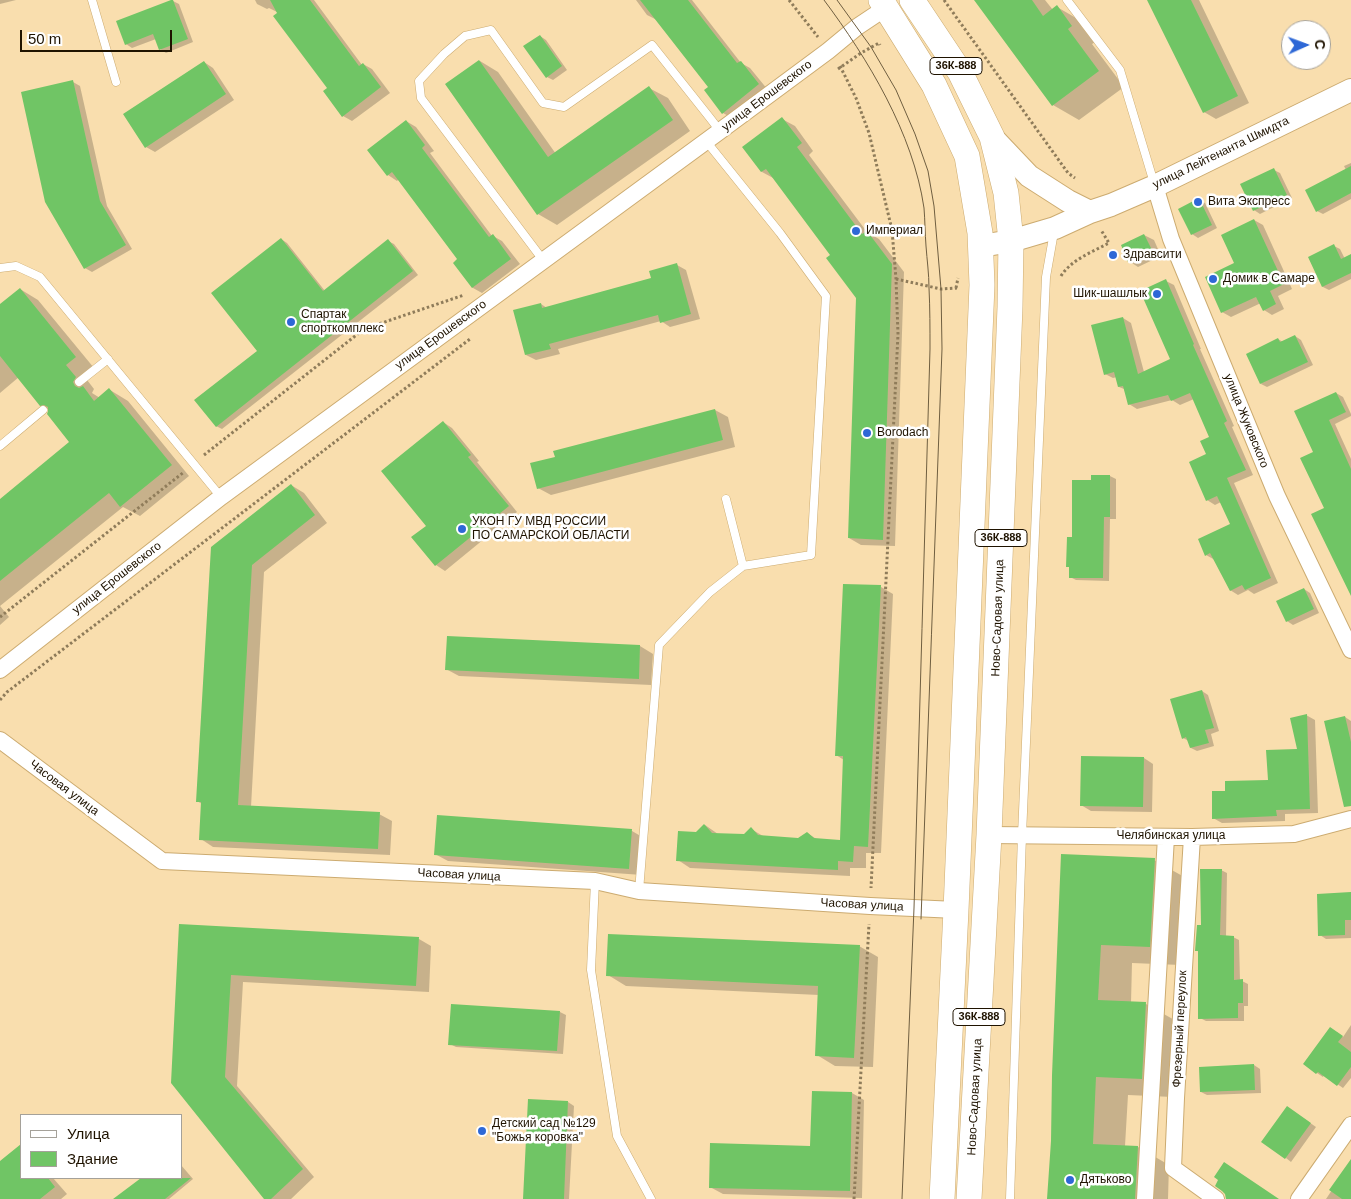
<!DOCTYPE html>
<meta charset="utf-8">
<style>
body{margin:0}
#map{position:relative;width:1351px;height:1199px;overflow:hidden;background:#f9deae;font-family:Helvetica,sans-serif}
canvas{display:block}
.legend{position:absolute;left:20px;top:1114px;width:162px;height:65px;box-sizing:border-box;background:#fff;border:1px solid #a5a199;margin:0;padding:6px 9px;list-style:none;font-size:15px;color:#1f1300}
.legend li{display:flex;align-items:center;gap:10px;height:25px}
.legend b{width:25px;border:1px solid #a5a199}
.north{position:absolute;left:1281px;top:20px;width:50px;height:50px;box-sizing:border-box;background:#fff;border:1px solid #a5a199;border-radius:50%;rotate:88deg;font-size:14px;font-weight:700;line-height:20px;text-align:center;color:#1f1300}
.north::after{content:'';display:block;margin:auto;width:18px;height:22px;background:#2e68d6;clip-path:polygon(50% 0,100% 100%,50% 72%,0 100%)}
.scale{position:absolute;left:20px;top:30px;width:152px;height:22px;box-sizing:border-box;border:2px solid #1f1300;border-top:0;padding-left:6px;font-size:15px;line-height:18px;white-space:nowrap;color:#1f1300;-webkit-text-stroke:4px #fff;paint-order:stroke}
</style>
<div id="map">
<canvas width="1351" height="1199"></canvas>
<ul class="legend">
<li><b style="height:6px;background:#fff"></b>Улица</li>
<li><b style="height:14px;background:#70c565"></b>Здание</li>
</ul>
<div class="north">С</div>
<div class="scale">50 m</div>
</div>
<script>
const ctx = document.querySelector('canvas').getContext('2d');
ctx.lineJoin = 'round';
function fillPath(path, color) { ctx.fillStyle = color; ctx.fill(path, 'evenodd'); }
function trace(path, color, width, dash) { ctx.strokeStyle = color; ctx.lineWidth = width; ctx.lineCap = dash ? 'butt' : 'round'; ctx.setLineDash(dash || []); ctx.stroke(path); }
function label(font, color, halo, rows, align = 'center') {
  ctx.font = font + ' Helvetica,sans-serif'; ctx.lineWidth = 5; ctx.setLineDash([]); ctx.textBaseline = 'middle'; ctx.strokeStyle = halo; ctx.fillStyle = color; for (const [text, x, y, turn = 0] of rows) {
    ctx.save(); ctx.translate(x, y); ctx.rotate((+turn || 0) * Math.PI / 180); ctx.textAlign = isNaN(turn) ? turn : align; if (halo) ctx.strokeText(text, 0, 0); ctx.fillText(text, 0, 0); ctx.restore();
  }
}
fillPath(new Path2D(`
 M0 0H16L0 4Z
 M255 0H314L362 65 363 64 372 69 390 93 352 121 343 116 329 88 279 13 269 8 267 9 257 4Z
 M636 0H692L741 63 750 68 768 90 732 118 723 113 709 87 657 20 647 15Z
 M975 0H1045L1053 10 1057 7 1083 22 1097 41 1092 44 1124 87 1079 120 1053 105Z
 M1149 0H1199L1249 103 1216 119 1204 112Z
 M173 1 179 4 193 42 166 53 160 49 156 39 132 48 126 44Z
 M540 36 546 40 567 70 553 80 547 77Z
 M480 61 498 72 556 154 649 88 668 98 690 131 557 225 538 214 447 84Z
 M204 62 213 68 234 100 155 152 146 147Z
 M73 82 80 86 107 206 132 249 92 272 85 268Z
 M782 119 795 126 813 151 809 155 867 232 879 239 904 272 895 546 861 545 849 538 857 298 832 256 775 179 762 172 744 147Z
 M406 121 416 127 434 151 430 153 492 236H493L502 241 520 264 482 293 473 288 454 263 459 259 399 179 397 181 388 175Z
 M1351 163V199L1323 214 1317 211 1346 170 1344 166Z
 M1274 170 1280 173 1292 198 1260 214 1254 210Z
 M1199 200 1205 203 1217 228 1198 238 1192 234 1180 210Z
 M1254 220 1263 225 1292 289 1278 296 1284 309 1272 315 1264 310 1261 303 1231 317 1222 312 1236 264Z
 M1144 235 1154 240 1161 256 1138 267 1129 261Z
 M281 239 287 243 325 291 388 241 394 244 418 275 222 429 216 426 258 351Z
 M1334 246 1340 249 1345 259 1351 256V279L1329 290 1323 287 1309 258Z
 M677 265 686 270 700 319 670 327 661 321 558 349 560 354 536 360 526 355 541 304 547 308 652 279Z
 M1166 281 1174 285 1201 349H1200L1234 426 1232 427 1253 475 1234 483 1278 583 1254 594 1248 590 1238 595 1230 590 1215 560 1206 555 1232 525 1221 502 1215 505 1207 500 1208 455 1211 438 1194 399 1180 405 1172 400 1137 409 1129 404 1124 389 1119 387 1117 377 1113 378 1105 374 1123 318 1131 323 1144 372 1172 360Z
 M20 289 38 300 94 368 84 376 94 389 92 393 100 398 110 390 128 401 189 476 140 516 123 507 0 606 9 617 0 625V500L71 442 49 410 40 405 19 377 0 393V306Z
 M1295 336 1301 340 1313 365 1267 387 1261 384 1278 339 1283 342Z
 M1336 393 1343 397 1351 414V416L1335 424 1351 459V586L1325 508 1315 453Z
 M715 410 728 417 735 447 551 495 538 488Z
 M443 422 452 428 479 461 477 462 517 512 445 571 436 565 427 526Z
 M1110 476 1116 479V519H1110L1109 581 1076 580 1070 577 1074 539 1093 481Z
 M291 485 304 493 327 523 264 572 251 807 379 814 392 821 390 855 213 847 201 839 202 804 197 801 212 548Z
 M881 587 893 594 881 853H866V868H850V876L690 868 678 860 697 833 705 825 718 834 745 836 751 829 763 836 799 839 807 833 818 840 841 841 844 760 836 755Z
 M1304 589 1310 593 1319 613 1293 625 1287 621Z
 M448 637 640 646 653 654 651 685 459 676 446 669Z
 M1202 691 1208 695 1219 731 1211 734 1214 746 1197 751 1191 748 1189 741 1183 738Z
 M1306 715 1315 720 1318 813 1285 814V821L1222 823 1213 818 1226 792 1269 781 1299 750Z
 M1345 717 1351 721V792Z
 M1082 757 1144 758 1153 764 1152 812 1091 811 1081 805Z
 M438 817 632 831 644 838 642 875 448 861 435 854Z
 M1063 855 1154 860 1186 878 1181 965 1132 963 1131 1003 1146 1004 1178 1022 1173 1097 1128 1095 1125 1146 1138 1147 1169 1165 1168 1199H1048L1052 1141Z
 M1221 870 1227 873 1226 937H1233L1239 940 1240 981H1242L1248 984V1006H1244V1021H1206L1200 1018 1199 952 1196 950 1202 926Z
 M1351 894V938L1326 939 1320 935Z
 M181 926 419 939 431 946 429 992 243 982 237 1086 314 1177 291 1199H265L172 1082Z
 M859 946 878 957 873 1067 835 1066 817 1055 819 995 626 986 608 975Z
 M560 1012 566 1015 563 1054 456 1047 450 1044Z
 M1351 1025V1078L1343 1088 1324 1075 1323 1077 1317 1073 1304 1064 1337 1032 1343 1037Z
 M1254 1065 1260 1069 1261 1093 1207 1095 1201 1092 1200 1068Z
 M852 1093 864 1100 862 1198 723 1194 710 1187 811 1147Z
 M568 1102 574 1106 569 1199H525Z
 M1293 1111 1316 1127 1291 1162 1286 1158Z
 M20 1146 21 1178H53L67 1194 61 1199H0V1163Z
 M1351 1162V1199H1326L1332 1190Z
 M181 1165 193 1179 169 1199H115L131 1191 147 1178H181Z`), '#0003');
fillPath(new Path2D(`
 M171 0H173L188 39 159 50 153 34 125 45 116 21Z
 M270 0H310L359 66 363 63 381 87 342 117 323 91 327 88 273 16 277 13Z
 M640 0H688L737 63 741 61 759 84 722 114 704 90 708 87Z
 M974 0H1032L1043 16 1057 5 1072 26 1068 29 1099 71 1052 106Z
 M1147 0H1191L1238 96 1203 113Z
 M540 35 562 66 546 78 523 46Z
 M479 60 548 157 649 86 673 120 537 215 445 84Z
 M204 61 226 94 145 148 123 114Z
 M73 80 100 201 126 245 84 269 45 202 21 92Z
 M782 117 802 143 797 147 862 234 867 231 892 264 883 540 848 538 856 298 826 258 830 255 766 169 761 172 742 147Z
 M406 120 425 145 422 148 489 237 493 234 511 259 472 288 453 263 457 259 392 172 387 176 367 150Z
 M1351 166V193L1316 212 1305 190Z
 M1274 168 1287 195 1253 211 1240 184Z
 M1199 198 1212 225 1191 235 1178 209Z
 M1254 219 1284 284 1270 291 1276 304 1263 311 1256 297 1221 313 1205 277 1234 263 1221 235Z
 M1144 234 1152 250 1128 262 1121 245Z
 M281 238 323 291 388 239 413 271 216 427 194 400 257 351 211 293Z
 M1334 244 1341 259 1351 254V273L1322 287 1308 257Z
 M677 263 691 314 660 323 658 315 549 344 551 349 525 355 513 310 541 303 542 308 651 278 649 271Z
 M1166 279 1194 344 1193 345 1227 421 1224 423 1246 470 1227 478 1271 578 1245 590 1242 585 1230 591 1210 553 1205 556 1198 539 1230 524 1217 496 1206 501 1189 462 1206 454 1200 441 1209 437 1190 393 1171 401 1168 395 1128 405 1123 386 1118 387 1114 372 1104 375 1091 325 1123 317 1138 374 1170 359 1140 291Z
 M20 288 76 357 66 365 76 377 73 382 75 386 79 388 83 386 94 401 109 388 172 465 120 507 109 493 0 581V499L69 442 47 414 48 411V407L44 405 40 406 0 356V304Z
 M1295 335 1308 362 1260 384 1246 354 1278 338 1280 342Z
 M1336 392 1346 412 1329 420 1351 469V596L1311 514 1324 508 1300 458 1313 452 1294 411Z
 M715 409 723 440 537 489 530 463 555 457 553 451Z
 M443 421 471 455 468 457 509 506 435 566 411 537 426 526 381 471Z
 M1091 475H1110V517H1104L1103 578H1069V567H1066L1067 537H1072V480H1091Z
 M291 484 315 515 252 565 238 805 380 812 378 849 199 840 201 802H196L211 547Z
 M843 584 881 585 868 847 854 846 853 862 838 861V870L676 861 678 831 696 832 704 824 712 833 744 834 751 827 758 835 798 838 807 832 814 838 840 840 843 756H835Z
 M1304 588 1314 609 1286 622 1276 601Z
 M447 636 640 645 639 679 445 670Z
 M1202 690 1214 728 1205 730 1209 743 1190 748 1186 737 1182 739 1170 699Z
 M1307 714 1310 809 1276 810 1277 816 1212 819V791H1225V781L1268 780 1266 750 1297 749 1290 718Z
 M1345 716 1351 742V806L1344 807 1324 721Z
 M1081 756 1144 757 1143 807 1080 806Z
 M437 815 632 829 629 869 434 855Z
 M1061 854 1155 858 1150 947 1101 945 1098 1000 1146 1002 1142 1079 1096 1077 1093 1144 1138 1146 1135 1199H1047L1051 1141 1052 1075Z
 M1200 869H1222L1220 935 1234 936V980L1243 979V1003H1238V1018L1198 1019V951H1195L1197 925H1201Z
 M1351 892V920H1345V935L1318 936 1317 894Z
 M179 924 419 937 416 986 231 975 225 1077 303 1169 271 1199H264L171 1083Z
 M608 934 860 945 854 1058 815 1056 818 986 606 976Z
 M451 1004 560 1011 557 1051 448 1045Z
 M1330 1027 1343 1036 1338 1042 1351 1052V1067L1337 1086 1318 1072 1316 1074 1303 1064Z
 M1254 1064 1255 1090 1200 1092 1199 1067Z
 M812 1091 852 1092 850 1191 709 1188 710 1143 810 1146Z
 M528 1099 568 1101 564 1199H523Z
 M1287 1106 1311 1123 1285 1159 1261 1142Z
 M21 1144V1178H48L55 1187 40 1199H0V1161Z
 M1351 1159V1199H1342L1329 1190Z
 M1224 1162 1279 1199H1226L1225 1194 1222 1191 1215 1186 1218 1180 1214 1177Z
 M141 1178H191L165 1199H113Z`), '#70c565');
const lane = new Path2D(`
 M92 0 116 82
 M1067 0 1120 70 1154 183
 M543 260 421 98 419 81 444 54 465 36 491 30 543 103 564 107 652 45 710 118 720 131
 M0 268 16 266 40 277 221 497
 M79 382 108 359
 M0 446 43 410
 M726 499 743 566
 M595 881 591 970 617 1136 651 1199
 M639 891 659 645 710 592 743 566 811 555 826 296 780 233 706 141
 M1010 1199 1022 835 1046 277 1054 232`);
const street = new Path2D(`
 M1155 186 1171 239 1277 496 1351 650
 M0 670 221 497 720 131 828 51 857 27 887 7
 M0 740 162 861 595 881 639 891 870 906 956 910
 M989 835 1192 837 1294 834 1351 819
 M1192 837 1176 1098 1173 1168 1216 1199
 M1145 1199 1166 837
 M1299 1199 1351 1125`);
const secondary = new Path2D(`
 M992 137 1029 176 1068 201 1090 212
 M981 246 1011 241 1055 228 1090 212 1111 205 1155 186 1351 90`);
const primary = new Path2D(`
 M881 0 934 85 967 156 980 233 982 285 956 910 942 1199
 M912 0 960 72 992 137 1006 193 1011 241 1010 307 989 835 969 1199`);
trace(lane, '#ccab70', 9);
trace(street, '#ccab70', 18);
trace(secondary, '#ccab70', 24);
trace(primary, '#ccab70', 26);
trace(new Path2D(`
 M789 0 818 37
 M944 0 1068 173 1075 178
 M840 66 856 98 869 133 892 230 896 279 898 334 871 888
 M838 69 861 53 879 43 880 45
 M1061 276C1071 260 1092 252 1109 243L1101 230
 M896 279 941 289 957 288
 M956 288 958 278
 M204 455 364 329 464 295
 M0 617 184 472
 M0 700 7 692 470 339
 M854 1199 869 924`), '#8f7c5a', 3, [2.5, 2.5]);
trace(lane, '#fff', 8);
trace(street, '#fff', 16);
trace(secondary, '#fff', 22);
trace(primary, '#fff', 25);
trace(new Path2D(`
 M824 0C868 59 913 133 924 208 925 220 925 233 926 246 927 260 929 274 929 288 930 308 930 329 930 349L914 908 902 1199
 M837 0 871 47 896 90 915 134 928 171 934 206 941 289 942 349 921 919`), '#6f5e40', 1);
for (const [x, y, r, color] of [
 [1198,202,5,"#2e68d6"],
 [856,231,5,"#2e68d6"],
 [1113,255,5,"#2e68d6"],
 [1213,279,5,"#2e68d6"],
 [1157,294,5,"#2e68d6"],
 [291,322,5,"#2e68d6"],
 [867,433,5,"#2e68d6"],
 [462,529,5,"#2e68d6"],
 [482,1131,5,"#2e68d6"],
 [1070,1180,5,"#2e68d6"]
]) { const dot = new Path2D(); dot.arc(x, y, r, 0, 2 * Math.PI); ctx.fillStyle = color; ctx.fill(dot); trace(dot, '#fff', 2); }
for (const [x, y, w] of [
 [956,66,52],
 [1001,538,52],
 [979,1017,52]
]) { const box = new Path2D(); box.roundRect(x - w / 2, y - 8.5, w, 17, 4); ctx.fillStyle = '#fff'; ctx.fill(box); trace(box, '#1f1300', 1); }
label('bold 11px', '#1f1300', null, [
 ["36К-888",956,66],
 ["36К-888",1001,538],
 ["36К-888",979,1017]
]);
label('12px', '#1f1300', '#fff', [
 ["улица Ерошевского",767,96,-37],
 ["улица Лейтенанта Шмидта",1221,153,-26],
 ["улица Ерошевского",441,335,-36],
 ["улица Жуковского",1246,421,68],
 ["улица Ерошевского",117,578,-38],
 ["Ново-Садовая улица",998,618,-88],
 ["Часовая улица",64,788,37],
 ["Челябинская улица",1171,836],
 ["Часовая улица",459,875,3],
 ["Часовая улица",862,905,3],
 ["Фрезерный переулок",1180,1029,-87],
 ["Ново-Садовая улица",975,1097,-87]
]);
label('12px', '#1f1300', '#fff', [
 ["Вита Экспресс",1208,202],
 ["Империал",866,231],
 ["Здравсити",1123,255],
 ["Домик в Самаре",1223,279],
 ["Шик-шашлык",1147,294,"right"],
 ["Спартак",301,315],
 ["спорткомплекс",301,329],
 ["Borodach",877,433],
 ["УКОН ГУ МВД РОССИИ",472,522],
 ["ПО САМАРСКОЙ ОБЛАСТИ",472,536],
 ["Детский сад №129",492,1124],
 ["\"Божья коровка\"",492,1138],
 ["Дятьково",1080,1180]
], 'left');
</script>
